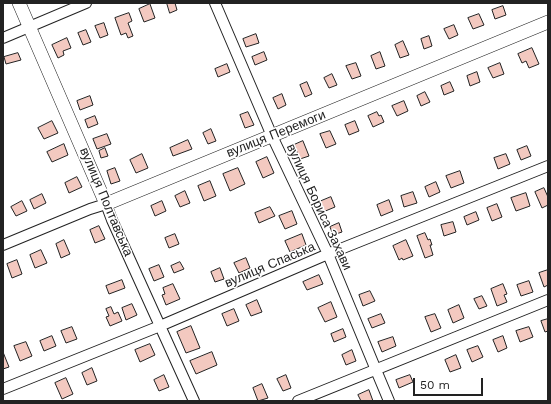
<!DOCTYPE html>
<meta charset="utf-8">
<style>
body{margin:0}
#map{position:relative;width:551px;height:404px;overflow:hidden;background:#fff;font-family:"Work Sans",sans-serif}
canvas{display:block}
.frame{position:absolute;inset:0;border:4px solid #222;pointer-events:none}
.scale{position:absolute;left:413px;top:378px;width:70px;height:18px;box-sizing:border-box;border:2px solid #222;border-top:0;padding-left:5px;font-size:12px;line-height:14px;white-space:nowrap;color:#222;-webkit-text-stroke:3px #fff;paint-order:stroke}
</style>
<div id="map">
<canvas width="551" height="404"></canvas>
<div class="frame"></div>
<div class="scale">50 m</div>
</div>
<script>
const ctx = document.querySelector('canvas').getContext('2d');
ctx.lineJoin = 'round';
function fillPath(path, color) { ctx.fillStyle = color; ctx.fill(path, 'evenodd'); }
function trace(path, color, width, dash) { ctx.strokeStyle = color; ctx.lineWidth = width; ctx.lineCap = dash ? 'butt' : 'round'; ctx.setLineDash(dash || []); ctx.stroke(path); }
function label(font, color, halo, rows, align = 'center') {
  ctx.font = font + ' "Work Sans",sans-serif'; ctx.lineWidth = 3; ctx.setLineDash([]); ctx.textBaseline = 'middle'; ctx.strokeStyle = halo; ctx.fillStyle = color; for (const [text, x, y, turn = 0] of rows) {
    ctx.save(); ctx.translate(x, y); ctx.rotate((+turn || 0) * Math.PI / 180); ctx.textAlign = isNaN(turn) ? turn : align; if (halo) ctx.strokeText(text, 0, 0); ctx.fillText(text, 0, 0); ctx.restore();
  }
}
const building = new Path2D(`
 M167 3H175L177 10 170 13Z
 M150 4 155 18 144 22 139 9Z
 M503 6 506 15 495 19 492 10Z
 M129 13 132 21 128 23 133 36 128 38 126 33 121 35 115 18Z
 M479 14 484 25 473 29 468 18Z
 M104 23 108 35 100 38 95 26Z
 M454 25 458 35 449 39 444 29Z
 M86 30 91 42 83 45 78 33Z
 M256 34 259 43 246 47 243 39Z
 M429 36 432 46 424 49 421 39Z
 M67 38 71 48 63 51 64 55 58 58 52 45Z
 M403 41 409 55 400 58 395 45Z
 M532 48 539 64 529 68 526 61 522 63 518 54Z
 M264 52 267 60 255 65 252 57Z
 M380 52 385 66 376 69 371 56Z
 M18 53 21 60 6 64 4 57Z
 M356 63 361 76 352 79 346 66Z
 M500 63 504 74 493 78 488 68Z
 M227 64 230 72 218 77 215 69Z
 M477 72 480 82 470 86 467 76Z
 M332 74 337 85 329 88 324 78Z
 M307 82 312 94 305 97 300 85Z
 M450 82 454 91 444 95 441 86Z
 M425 92 430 102 421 106 417 96Z
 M282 94 286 105 278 109 273 98Z
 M90 96 93 105 80 110 77 101Z
 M404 101 408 111 397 116 392 106Z
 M248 112 254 125 245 128 240 115Z
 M377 112 379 116 381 115 384 122 373 127 368 116Z
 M95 116 98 124 88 128 85 120Z
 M52 121 58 133 44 139 38 128Z
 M355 121 359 131 349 135 345 125Z
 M211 129 216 141 208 144 203 133Z
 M330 131 336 144 326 148 320 134Z
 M107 134 111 144 97 149 93 139Z
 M188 140 192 149 173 156 170 148Z
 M303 141 309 156 300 159 294 145Z
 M64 144 68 155 52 162 47 152Z
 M527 146 531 156 521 160 517 150Z
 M105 148 108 156 101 158 99 151Z
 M142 154 148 168 136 173 130 160Z
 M506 154 510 164 498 169 494 158Z
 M267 157 274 173 263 178 256 162Z
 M115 168 120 181 111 184 107 171Z
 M238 168 245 184 230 191 223 174Z
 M460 171 464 183 451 188 446 176Z
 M77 177 82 187 69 193 65 183Z
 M210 181 216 196 204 201 198 186Z
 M436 182 440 192 429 197 425 187Z
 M544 188 548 197V205L542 208 535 192Z
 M185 191 190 203 180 207 175 196Z
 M413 192 417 203 404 207 401 196Z
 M526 193 530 206 516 211 511 198Z
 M42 194 46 203 34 209 30 200Z
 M331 197 335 207 323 212 319 202Z
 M389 200 393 211 381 216 377 205Z
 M22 201 27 211 16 216 11 207Z
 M162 201 166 211 155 216 151 206Z
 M497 204 502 217 492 221 487 208Z
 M270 207 275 216 259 223 255 213Z
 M292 211 297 224 285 229 279 216Z
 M476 212 479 220 467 225 464 217Z
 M453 222 456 232 444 236 441 225Z
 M339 223 342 232 333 235 330 227Z
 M99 226 105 239 95 243 90 230Z
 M425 233 428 240 430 239 432 245H430L433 255 425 258 417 236Z
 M175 234 179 244 169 248 165 238Z
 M302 234 306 245 290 252 285 241Z
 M64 240 70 254 61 258 56 244Z
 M406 240 413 256 403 260 402 258 399 260 393 246Z
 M41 250 47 263 35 268 30 255Z
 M246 258 250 268 239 273 234 263Z
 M17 260 22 274 12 278 7 264Z
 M180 262 184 269 174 273 171 266Z
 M159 265 164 277 154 281 149 269Z
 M220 268 224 279 215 282 211 272Z
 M548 270V285L544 287 539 273Z
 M319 275 323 284 307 290 303 282Z
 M122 280 125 288 109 294 106 286Z
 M529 281 533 292 521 296 517 285Z
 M173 284 180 299 166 305 162 295 165 294 163 288Z
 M503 284 507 294 504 295 507 302 497 306 491 289Z
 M370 291 375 301 363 306 359 295Z
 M482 296 487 306 479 309 474 299Z
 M257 300 262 312 251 316 246 305Z
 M331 302 337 317 325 322 318 308Z
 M132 304 137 315 126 320 122 308Z
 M459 305 464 318 453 323 448 310Z
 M111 307 114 314 118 312 122 321 110 326 106 317 109 316 106 309Z
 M234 309 239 321 227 326 222 314Z
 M381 314 385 323 372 328 368 319Z
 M435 314 441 328 431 332 425 317Z
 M548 319V331L545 332 541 321Z
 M191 326 200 348 186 353 177 332Z
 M72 327 77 339 66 343 61 331Z
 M529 327 533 337 520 342 516 331Z
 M343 329 346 337 334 342 331 334Z
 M52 336 56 346 44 351 40 341Z
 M503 336 507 348 498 352 493 340Z
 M393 337 396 346 382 352 378 342Z
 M26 342 32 356 20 361 14 346Z
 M150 344 155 355 140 362 135 350Z
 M478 346 483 357 472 362 467 350Z
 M352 350 356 361 346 365 342 355Z
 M3 352 9 367 3 369Z
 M212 352 217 365 196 374 190 361Z
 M456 355 461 368 450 372 445 360Z
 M92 368 97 381 87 385 82 373Z
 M164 375 169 387 159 391 154 380Z
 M286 375 291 388 283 391 277 379Z
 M410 375 413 382 399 388 396 380Z
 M66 378 73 394 62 399 55 383Z
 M262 384 268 398 258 401 253 388Z
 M369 390 373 401H361L358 395Z`);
fillPath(building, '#f3c9c0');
trace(building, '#222', 1);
const minor = new Path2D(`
 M215 3 272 136 328 254 376 370 389 401
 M3 38 86 3
 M3 245 90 209 106 204 112 220 194 401
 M3 389 160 326 328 254 548 166
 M298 401 548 300`);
const major = new Path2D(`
 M19 3 106 204 548 22`);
trace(minor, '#222', 12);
trace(major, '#222', 14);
trace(minor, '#fff', 10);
trace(major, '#fff', 13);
label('13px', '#222', '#fff', [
 ["вулиця Перемоги",276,134,-22],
 ["вулиця Полтавська",106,202,67],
 ["вулиця Бориса Захави",319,207,65],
 ["вулиця Спаська",270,265,-23]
]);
</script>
